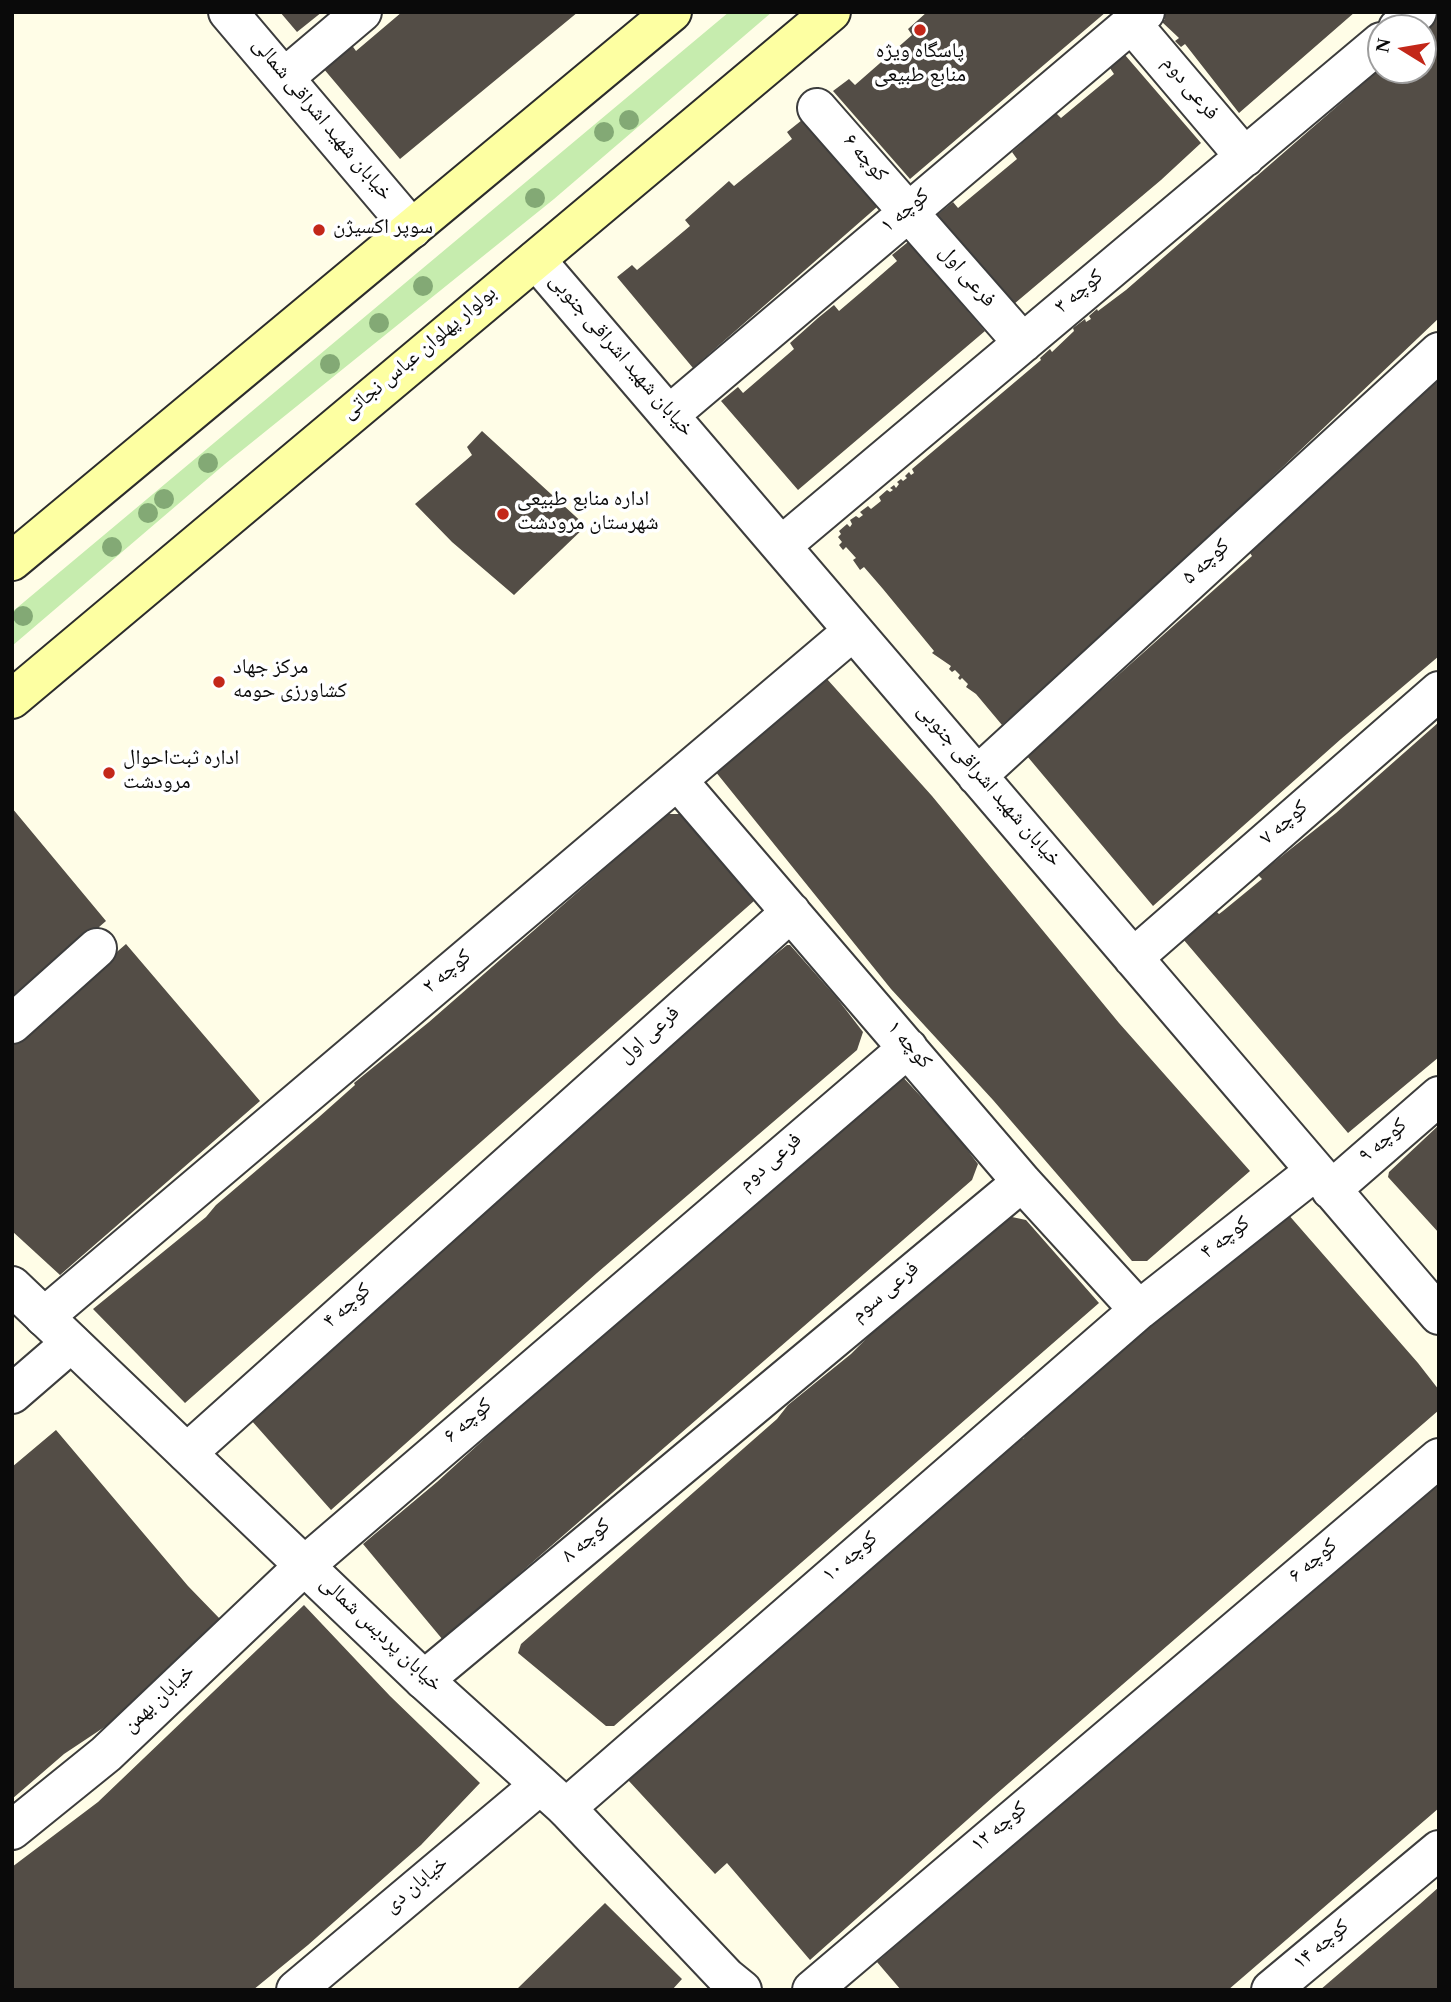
<!DOCTYPE html>
<html>
<head>
<meta charset="utf-8">
<style>
	body { margin:0 }
	#map { position:relative; width:1451px; height:2002px; overflow:hidden; background:#fffde7; font-family:Georgia,serif }
	canvas { display:block }
	.frame { position:absolute; inset:0; border:14px solid #0a0a0a; pointer-events:none }
	.north { position:absolute; left:1367px; top:14px; width:70px; height:70px; box-sizing:border-box; background:#fff; border:2px solid #9d9d9d; border-radius:50%; rotate:281deg; font-size:19px; font-weight:700; line-height:28px; text-align:center; color:#0a0a0a }
	.north::after { content:''; display:block; margin:auto; width:24px; height:32px; background:#c32719; clip-path:polygon(50% 0,100% 100%,50% 72%,0 100%) }
</style>
</head>
<body>
<div id="map">
<canvas width="1451" height="2002"></canvas>
<div class="frame"></div>
<div class="north">N</div>
</div>
<script>
const context = document.querySelector('canvas').getContext('2d');
context.lineJoin = 'round';
function fill(path, color) { context.fillStyle = color; context.fill(path, 'evenodd'); }
const toPath = rows => new Path2D(rows.map(r => 'M' + r).join(''));
function trace(path, color, width, dash) { context.strokeStyle = color; context.lineWidth = width; context.lineCap = dash ? 'butt' : 'round'; context.setLineDash(dash || []); context.stroke(path); }
function drawText(font, color, halo, rows, align = 'center') {
  context.font = font + ' Georgia,"Noto Naskh Arabic",serif'; context.lineWidth = 7; context.setLineDash([]); context.textBaseline = 'middle'; context.strokeStyle = halo; context.fillStyle = color; for (const [text, x, y, turn = 0] of rows) {
    context.save(); context.translate(x, y); context.rotate((+turn || 0) * Math.PI / 180); context.textAlign = isNaN(turn) ? turn : align; if (halo) context.strokeText(text, 0, 0); context.fillText(text, 0, 0); context.restore();
  }
}
const green = toPath([
	[729,12,772,12,554,199,225,464,12,646,12,612]
]);
const building = toPath([
	[280,12,322,12,297,32],
	[402,12,578,12,400,159,323,68,351,44,356,51],
	[927,12,1106,12,910,179,833,91,849,79,855,85,912,35,908,29],
	[1167,12,1355,12,1239,113,1185,44,1181,47,1175,41,1179,38,1162,22,1165,19,1162,16],
	[1439,15,1439,318,1164,580,1002,725,976,694,966,687,968,684,962,678,960,680,958,678,960,675,955,670,952,672,949,669,951,666,932,653,934,651,883,589,864,567,860,570,853,560,856,558,846,547,843,550,839,545,842,542,838,537,841,534,839,531,847,524,850,527,852,524,850,520,856,516,859,518,863,515,860,512,868,506,871,509,881,501,879,497,887,490,890,492,893,490,890,488,894,485,896,488,899,484,897,482,901,479,903,481,907,478,905,476,909,472,911,475,914,473,912,469,1041,360,1040,358,1050,349,1052,352,1074,331,1073,328,1085,319,1086,322,1091,319,1089,316,1097,309,1098,311,1126,290,1381,68,1381,70,1423,70,1423,32],
	[1125,55,1201,143,1161,180,1014,304,937,215,953,202,958,208,1017,159,1012,152,1056,113,1061,118,1114,74,1110,68],
	[802,120,877,207,693,368,617,277,632,265,637,270,665,247,690,226,685,220,729,181,734,186,792,139,787,132],
	[908,242,985,331,798,490,721,401,738,387,743,393,794,349,790,343,818,318,834,305,839,311,866,288,897,261,892,255],
	[1439,369,1439,656,1341,739,1153,906,1027,756,1252,556,1250,553],
	[482,431,586,526,514,595,452,542,415,504,472,455,467,447],
	[827,679,932,796,1119,1023,1250,1171,1147,1261,1132,1261,993,1100,891,989,715,771,823,680],
	[1439,722,1439,1057,1348,1133,1183,939,1216,911,1219,914,1223,911,1262,879,1258,875,1336,813],
	[12,808,106,921,12,1002],
	[667,814,680,814,754,901,185,1403,93,1309,206,1217,216,1205,319,1117,355,1085,354,1083,429,1022],
	[126,944,260,1101,60,1275,12,1231,12,1043],
	[787,945,790,945,836,997,863,1032,857,1050,597,1273,331,1510,251,1420,735,987],
	[900,1074,953,1131,978,1164,972,1180,443,1640,363,1544,437,1482,582,1350],
	[1439,1125,1439,1233,1388,1177,1389,1172],
	[1280,1212,1287,1213,1418,1363,1439,1390,1439,1410,994,1796,810,1960,727,1863,715,1874,628,1780,782,1646,826,1605,873,1567,1010,1446,1011,1448,1015,1445,1014,1442,1020,1436,1023,1439,1025,1436,1023,1434,1033,1424,1036,1427,1041,1418],
	[1012,1217,1026,1220,1099,1303,614,1726,606,1726,518,1653,521,1644,777,1419,788,1405,851,1354,879,1326],
	[56,1430,188,1586,221,1620,106,1726,64,1754,12,1799,12,1467],
	[1439,1477,1439,1808,1228,1990,901,1990,877,1962],
	[304,1605,390,1696,480,1783,421,1845,308,1945,253,1990,12,1990,12,1867,98,1802],
	[1439,1887,1439,1990,1320,1990,1420,1904],
	[605,1903,682,1979,672,1990,516,1990]
]);
const minor = toPath([
	[228,12,412,229],
	[1132,24,1245,157],
	[1398,28,1417,12],
	[284,78,362,12],
	[817,108,1023,343],
	[536,260,1439,1315],
	[669,415,1145,12],
	[781,546,1381,42],
	[977,776,1439,352],
	[678,781,1022,1182,1139,1310],
	[1133,958,1439,691],
	[12,1024,97,948],
	[1331,1190,1439,1096],
	[44,1317,853,631],
	[12,1394,71,1343],
	[187,1453,791,912],
	[424,1680,1022,1182],
	[566,1808,1139,1310,1315,1171],
	[12,1830,106,1754,304,1566,908,1048],
	[296,1990,540,1785],
	[812,1990,1439,1458],
	[1271,1990,1439,1850]
]);
const tertiary = toPath([
	[12,1286,424,1680,566,1808,726,1977,742,1990]
]);
const secondary = toPath([
	[12,561,672,12],
	[12,699,831,12]
]);
const trees = [
	[629,120],
	[604,132],
	[535,198],
	[423,286],
	[379,323],
	[330,364],
	[208,463],
	[164,499],
	[148,513],
	[112,547],
	[23,616]
];
const markers = [
	[920,30,7,"#c32719"],
	[319,230,7,"#c32719"],
	[503,514,7,"#c32719"],
	[219,682,7,"#c32719"],
	[109,773,7,"#c32719"]
];
const poiNames = [
	["پاسگاه ویژه",920,54,"center"],
	["منابع طبیعی",920,78,"center"],
	["سوپر اکسیژن",333,230],
	["اداره منابع طبیعی",517,502],
	["شهرستان مرودشت",517,526],
	["مرکز جهاد",233,670],
	["کشاورزی حومه",233,694],
	["اداره ثبت‌احوال",123,761],
	["مرودشت",123,785]
];
const streetNames = [
	["فرعی دوم",1188,90,50],
	["خیابان شهید اشراقی شمالی",320,121,50],
	["کوچه ۶",863,160,49],
	["کوچه ۱",907,213,-40],
	["فرعی اول",965,278,49],
	["کوچه ۳",1081,294,-40],
	["بولوار پهلوان عباس نجاتی",421,355,-40],
	["خیابان شهید اشراقی جنوبی",619,357,49],
	["کوچه ۵",1208,564,-43],
	["خیابان شهید اشراقی جنوبی",987,787,49],
	["کوچه ۷",1286,825,-41],
	["کوچه ۲",449,974,-40],
	["فرعی اول",651,1037,-42],
	["کوچه ۱",907,1047,49],
	["کوچه ۹",1385,1143,-41],
	["فرعی دوم",772,1164,-41],
	["کوچه ۴",1227,1240,-38],
	["فرعی سوم",887,1294,-40],
	["کوچه ۴",349,1308,-42],
	["کوچه ۶",470,1423,-41],
	["کوچه ۸",588,1543,-40],
	["کوچه ۱۰",852,1559,-41],
	["کوچه ۶",1315,1563,-40],
	["خیابان پردیس شمالی",379,1636,43],
	["خیابان بهمن",161,1701,-43],
	["کوچه ۱۲",1001,1829,-40],
	["خیابان دی",418,1887,-40],
	["کوچه ۱۴",1323,1947,-40]
];
fill(green, '#c6ecae');
fill(building, '#534d46');
trace(minor, '#3d3d3d', 42);
trace(tertiary, '#3d3d3d', 42);
trace(secondary, '#2c2c2c', 42);
trace(minor, '#fff', 38);
trace(tertiary, '#fff', 38);
trace(secondary, '#fdffa2', 38);
context.fillStyle = '#83a975';
for (const [x, y] of trees) { context.beginPath(); context.arc(x, y, 10, 0, 2 * Math.PI); context.fill(); }
for (const [x, y, r, color] of markers) { const dot = new Path2D(); dot.arc(x, y, r, 0, 2 * Math.PI); context.fillStyle = color; context.fill(dot); trace(dot, '#fff', 2.5); }
drawText('21px', '#0a0a0a', '#fff', poiNames, 'left');
drawText('21px', '#0a0a0a', '#fff', streetNames);
</script>
</body>
</html>
